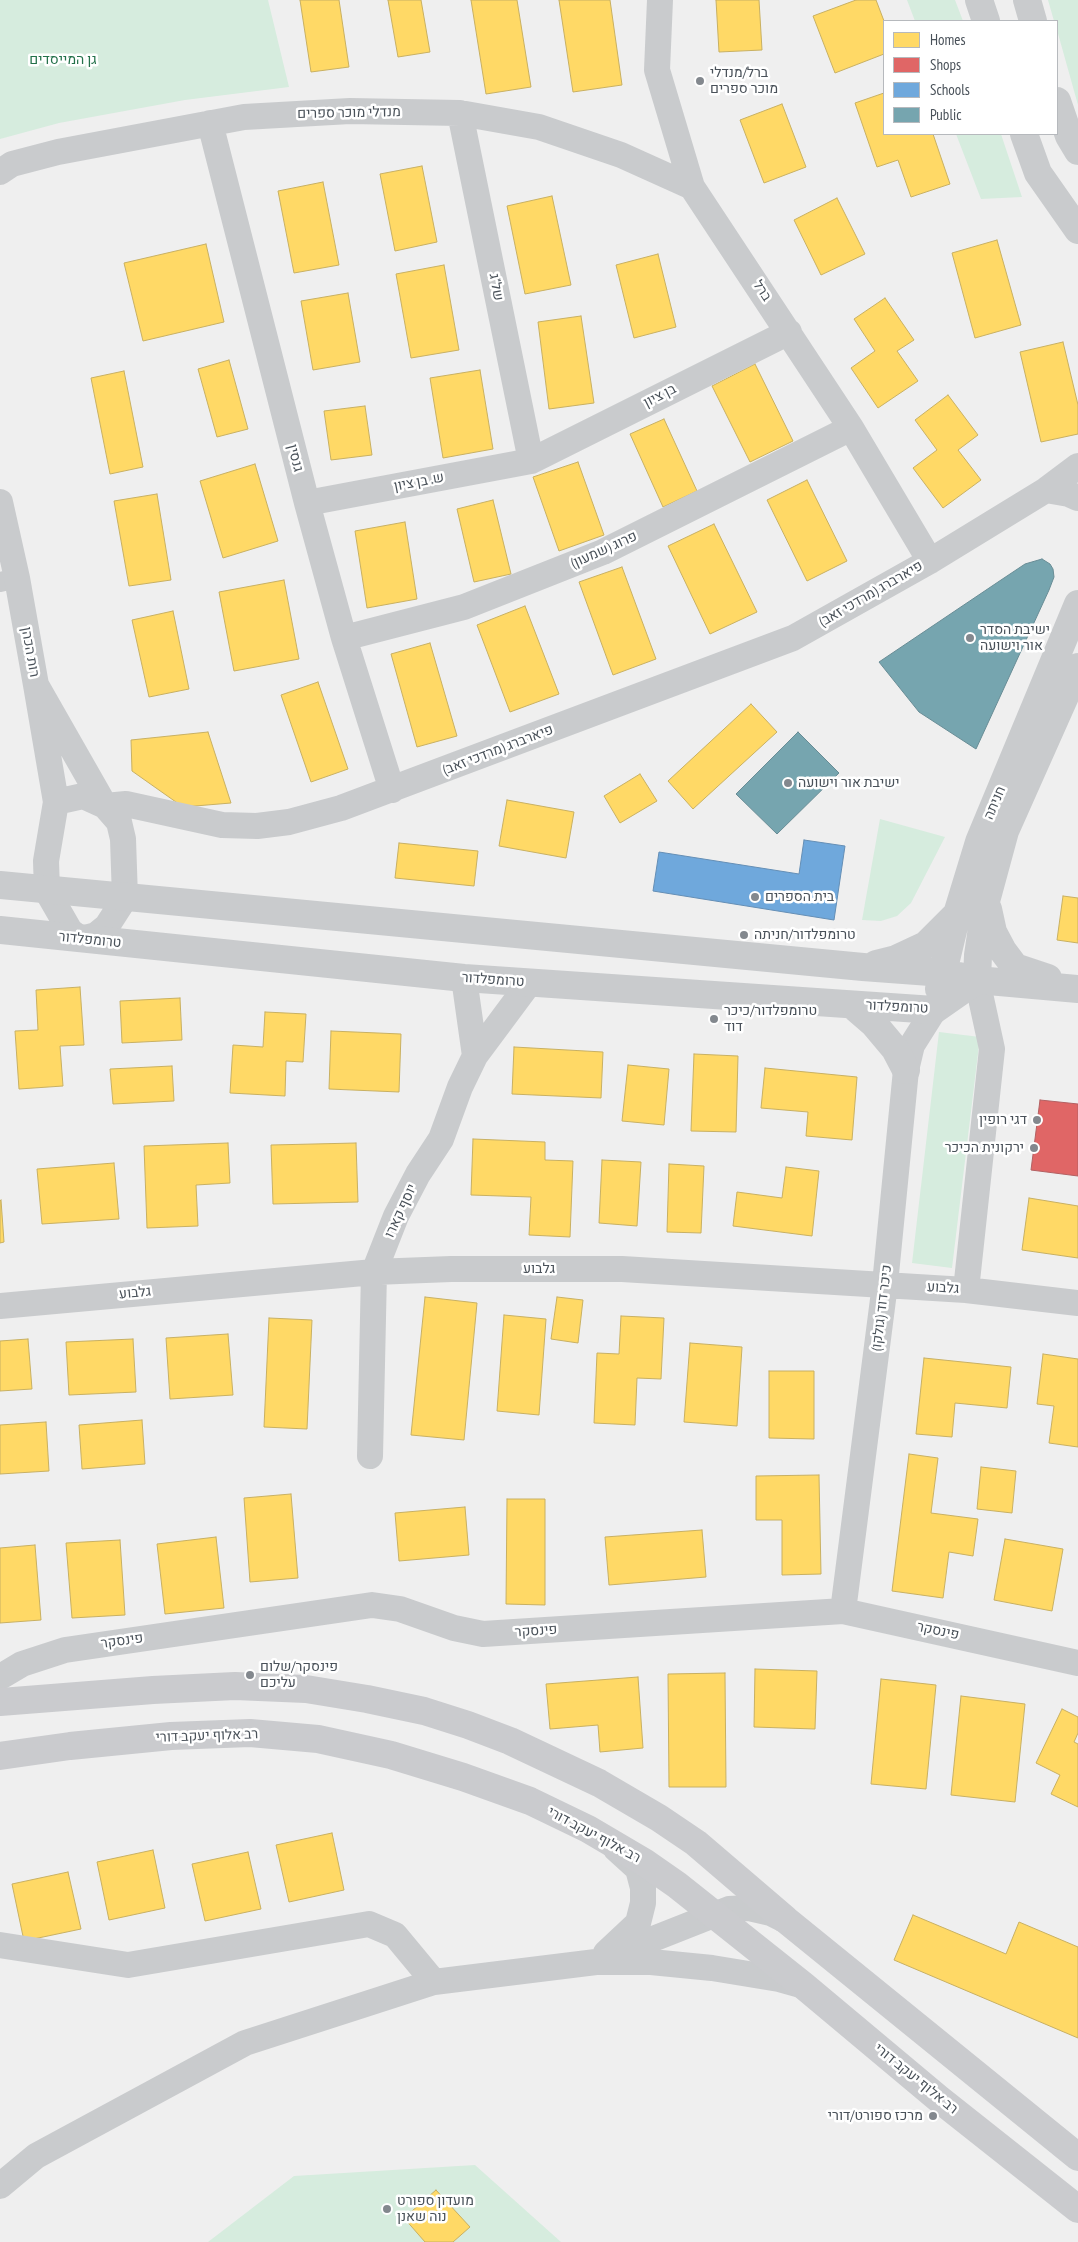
<!DOCTYPE html>
<html>
<head>
<meta charset="utf-8">
<style>
	body { margin:0 }
	#map { position:relative; width:1078px; height:2242px; overflow:hidden; background:#efefef; font-family:"PT Sans Narrow",sans-serif }
	canvas { display:block }
	.legend { position:absolute; left:883px; top:20px; width:175px; height:115px; box-sizing:border-box; background:#fff; border:1px solid #b6b9bd; margin:0; padding:6px 9px; list-style:none; font-size:15px; color:#495159 }
	.legend li { display:flex; align-items:center; gap:10px; height:25px }
	.legend b { width:25px; border:1px solid #b6b9bd }
</style>
</head>
<body>
<div id="map">
<canvas width="1078" height="2242"></canvas>
<ul class="legend">
<li><b style="height:14px;background:#ffd966"></b>Homes</li>
<li><b style="height:14px;background:#e06666"></b>Shops</li>
<li><b style="height:14px;background:#6fa8dc"></b>Schools</li>
<li><b style="height:14px;background:#76a5af"></b>Public</li>
</ul>
</div>
<script>
const context = document.querySelector('canvas').getContext('2d');
context.lineJoin = 'round';
function fill(path, color) { context.fillStyle = color; context.fill(path, 'evenodd'); }
const toPath = rows => new Path2D(rows.map(r => 'M' + r).join(''));
function trace(path, color, width, dash) { context.strokeStyle = color; context.lineWidth = width; context.lineCap = dash ? 'butt' : 'round'; context.setLineDash(dash || []); context.stroke(path); }
function drawText(font, color, halo, rows, align = 'center') {
  context.font = font + ' "PT Sans Narrow",Heebo,sans-serif'; context.lineWidth = 5; context.setLineDash([]); context.textBaseline = 'middle'; context.strokeStyle = halo; context.fillStyle = color; for (const [text, x, y, turn = 0] of rows) {
    context.save(); context.translate(x, y); context.rotate((+turn || 0) * Math.PI / 180); context.textAlign = isNaN(turn) ? turn : align; if (halo) context.strokeText(text, 0, 0); context.fillText(text, 0, 0); context.restore();
  }
}
const green = toPath([
	[0,0,268,0,289,87,185,100,59,123,0,139],
	[907,0,955,0,963,21,915,21],
	[1048,0,1078,0,1078,105,1057,30,1057,21,1054,21],
	[956,134,1001,134,1022,197,981,199],
	[880,819,945,837,911,903,897,916,881,921,862,920],
	[939,1032,980,1037,952,1268,912,1263],
	[475,2165,561,2242,208,2242,294,2176]
]);
const homes = toPath([
	[300,0,339,0,349,67,311,72,300,0],
	[388,0,421,0,430,52,398,57,388,0],
	[471,0,517,0,531,87,486,94,471,0],
	[559,0,610,0,622,85,573,92,559,0],
	[716,0,759,0,762,50,719,52,716,0],
	[856,0,876,0,884,21,884,54,835,73,813,16,856,0],
	[884,93,884,134,933,134,950,184,911,197,898,160,877,167,855,103,884,93],
	[782,104,806,167,764,183,740,120,782,104],
	[422,166,437,242,395,251,380,174,422,166],
	[323,182,339,265,294,273,278,191,323,182],
	[552,196,571,285,525,294,507,206,552,196],
	[837,198,865,254,821,275,794,220,837,198],
	[997,240,1021,325,975,338,952,253,997,240],
	[206,244,224,322,143,341,124,263,206,244],
	[658,254,676,327,634,338,616,265,658,254],
	[444,265,459,350,411,358,396,274,444,265],
	[348,293,360,362,313,370,301,301,348,293],
	[885,298,914,340,897,351,918,381,878,408,851,368,875,351,854,319,885,298],
	[581,316,594,403,549,409,538,322,581,316],
	[1063,342,1078,405,1078,434,1041,442,1020,352,1063,342],
	[229,360,248,429,217,437,198,369,229,360],
	[755,364,793,441,750,462,712,386,755,364],
	[480,370,493,449,443,458,430,378,480,370],
	[124,371,143,467,110,474,91,378,124,371],
	[948,395,978,435,958,450,981,480,943,508,913,468,937,450,915,420,948,395],
	[365,406,372,455,331,460,324,411,365,406],
	[664,419,697,491,663,507,630,434,664,419],
	[578,462,604,535,559,551,533,477,578,462],
	[255,464,278,541,223,558,200,481,255,464],
	[807,480,847,561,807,581,767,500,807,480],
	[157,494,171,580,129,586,114,501,157,494],
	[493,500,511,574,474,582,457,509,493,500],
	[405,522,417,599,367,608,355,531,405,522],
	[714,524,757,612,710,634,668,546,714,524],
	[622,567,656,659,613,675,579,582,622,567],
	[284,580,299,659,234,671,219,592,284,580],
	[525,606,559,694,510,712,477,625,525,606],
	[173,611,189,689,149,697,132,620,173,611],
	[430,643,457,736,417,747,391,654,430,643],
	[318,682,348,769,311,782,281,695,318,682],
	[751,704,777,732,693,809,668,781,751,704],
	[208,732,231,803,183,807,132,771,131,740,208,732],
	[640,774,657,801,620,823,604,796,640,774],
	[507,800,574,812,566,858,499,846,507,800],
	[399,843,478,851,474,886,395,878,399,843],
	[1063,896,1078,898,1078,943,1057,940,1063,896],
	[80,987,84,1045,60,1046,63,1086,19,1089,15,1031,38,1030,36,990,80,987],
	[180,998,182,1040,122,1043,120,1001,180,998],
	[265,1012,306,1014,303,1062,286,1061,285,1096,230,1093,233,1045,263,1047,265,1012],
	[331,1031,401,1034,399,1092,329,1089,331,1031],
	[514,1047,603,1052,601,1098,512,1094,514,1047],
	[694,1054,738,1056,736,1132,691,1131,694,1054],
	[628,1065,669,1069,664,1125,622,1121,628,1065],
	[172,1066,174,1101,113,1104,110,1069,172,1066],
	[765,1068,857,1077,852,1140,806,1136,808,1112,761,1108,765,1068],
	[473,1139,545,1142,545,1160,573,1161,570,1237,529,1235,531,1197,471,1195,473,1139],
	[228,1143,230,1183,196,1185,198,1226,147,1228,144,1146,228,1143],
	[356,1143,358,1202,273,1204,271,1145,356,1143],
	[602,1160,641,1162,637,1226,599,1223,602,1160],
	[114,1163,119,1219,42,1224,37,1169,114,1163],
	[669,1164,704,1166,701,1233,667,1232,669,1164],
	[786,1167,819,1171,812,1236,733,1226,737,1192,782,1198,786,1167],
	[1029,1198,1078,1206,1078,1258,1022,1250,1029,1198],
	[1,1200,4,1242,0,1243,0,1201,1,1200],
	[425,1297,477,1303,464,1440,411,1435,425,1297],
	[557,1297,583,1300,578,1343,551,1339,557,1297],
	[504,1315,546,1319,539,1415,497,1411,504,1315],
	[621,1316,664,1318,661,1379,637,1378,635,1425,594,1423,597,1353,619,1354,621,1316],
	[269,1318,312,1320,307,1429,264,1427,269,1318],
	[228,1334,233,1395,170,1399,166,1338,228,1334],
	[28,1339,32,1389,0,1391,0,1341,28,1339],
	[133,1339,136,1392,69,1395,66,1342,133,1339],
	[690,1343,742,1347,737,1426,684,1422,690,1343],
	[1043,1354,1078,1359,1078,1447,1049,1443,1054,1406,1037,1404,1043,1354],
	[924,1358,1011,1367,1007,1408,955,1403,952,1437,916,1434,924,1358],
	[769,1371,814,1371,814,1439,769,1438,769,1371],
	[142,1420,145,1464,82,1469,79,1425,142,1420],
	[46,1422,49,1471,0,1474,0,1425,46,1422],
	[909,1454,938,1458,931,1513,978,1519,973,1556,949,1552,943,1598,892,1591,909,1454],
	[981,1467,1016,1471,1012,1513,977,1509,981,1467],
	[819,1475,821,1574,782,1575,782,1520,756,1520,756,1476,819,1475],
	[291,1494,298,1578,250,1582,244,1498,291,1494],
	[507,1499,545,1499,545,1605,506,1604,507,1499],
	[465,1507,469,1555,399,1561,395,1513,465,1507],
	[702,1530,706,1577,609,1585,605,1537,702,1530],
	[216,1537,224,1608,165,1614,157,1544,216,1537],
	[1005,1539,1063,1549,1052,1611,994,1600,1005,1539],
	[120,1540,125,1615,72,1618,66,1543,120,1540],
	[35,1545,41,1620,0,1623,0,1548,35,1545],
	[755,1669,817,1671,815,1729,754,1727,755,1669],
	[725,1673,726,1787,669,1787,668,1674,725,1673],
	[638,1677,643,1748,600,1752,598,1725,550,1729,546,1684,638,1677],
	[881,1679,936,1685,926,1789,871,1784,881,1679],
	[961,1696,1025,1704,1015,1802,951,1795,961,1696],
	[1062,1709,1078,1717,1078,1733,1074,1742,1078,1744,1078,1807,1051,1794,1060,1775,1036,1763,1062,1709],
	[332,1833,344,1890,289,1902,276,1845,332,1833],
	[153,1850,165,1908,109,1920,97,1862,153,1850],
	[248,1852,261,1909,205,1921,192,1864,248,1852],
	[68,1872,81,1929,24,1941,12,1884,68,1872],
	[913,1915,1006,1954,1019,1922,1078,1947,1078,2038,894,1960,913,1915],
	[436,2190,470,2227,453,2242,425,2242,404,2218,436,2190]
]);
const shops = toPath([
	[1040,1100,1078,1104,1078,1176,1031,1170,1040,1100]
]);
const schools = toPath([
	[804,840,845,846,834,920,653,891,659,852,799,874,804,840]
]);
const public = toPath([
	[1042,559,1050,564,1053,569,1054,577,1049,590,976,749,919,712,879,662,1001,580,1025,564,1042,559],
	[798,732,839,773,777,834,736,794,798,732]
]);
const pedestrian = toPath([
	[0,582,17,578]
]);
const minor = toPath([
	[660,0,657,70,692,187,851,428,930,561],
	[460,113,531,461],
	[210,123,307,503,344,638,392,790],
	[0,172,12,164,58,152,244,117,350,111,460,113,539,127,621,155,692,187],
	[1046,490,1069,494,1078,498],
	[0,502,17,578,36,685,56,802,46,861,47,891,70,931,81,939,96,935,107,926,125,898,123,839,119,822,105,806,36,685],
	[307,503,531,461,789,332],
	[344,638,464,607,603,552,851,428],
	[56,802,83,796,105,806,126,804,222,825,257,826,289,822,341,808,793,638,930,561,1046,490,1078,466],
	[464,978,475,1056],
	[966,1290,992,1049,977,980],
	[0,1306,374,1272,451,1269,622,1269,966,1290,1078,1303],
	[370,1456,374,1272,396,1216,418,1174,441,1139,460,1087,475,1056,530,982],
	[843,1611,885,1284,906,1070,912,1045,934,1010],
	[0,1677,22,1664,65,1650,372,1605,400,1609,454,1628,483,1634,843,1611,1078,1663],
	[0,1945,128,1965,369,1924,395,1935,434,1982],
	[606,1953,638,1923,643,1903,643,1888,638,1869,616,1849],
	[610,1956,729,1909,749,1908,771,1913,785,1920],
	[0,2186,36,2156,245,2043,434,1982,596,1962,651,1962,712,1968,779,1979,804,1986]
]);
const tertiary = toPath([
	[979,0,986,21],
	[1027,0,1033,21],
	[1057,101,1069,136,1078,151],
	[1024,134,1038,173,1078,230],
	[0,885,863,967,944,973,977,980,1078,989],
	[988,909,993,932,1003,951,1015,967,1048,978],
	[0,930,464,978,934,1010,977,980],
	[876,964,896,959,926,945,957,914],
	[977,980,978,955,986,901,1005,831,1078,667],
	[939,989,957,914,979,842,1078,604],
	[852,1005,874,1024,895,1049,906,1070]
]);
const secondary = toPath([
	[0,1702,153,1690,235,1686,306,1689,367,1699,424,1711,468,1725,510,1741,599,1783,659,1818,696,1843,786,1920,1078,2157],
	[0,1756,70,1746,171,1736,250,1733,318,1739,391,1755,463,1777,530,1801,588,1829,644,1862,677,1885,804,1986,939,2099,1078,2209]
]);
const markers = [
	[700,81,5,"#83888e"],
	[970,638,5,"#83888e"],
	[788,783,5,"#83888e"],
	[755,897,5,"#83888e"],
	[744,935,5,"#83888e"],
	[714,1019,5,"#83888e"],
	[1037,1120,5,"#83888e"],
	[1034,1148,5,"#83888e"],
	[250,1675,5,"#83888e"],
	[933,2116,5,"#83888e"],
	[387,2209,5,"#83888e"]
];
const parkNames = [
	["גן המייסדים",63,60]
];
const poiNames = [
	["ברל/מנדלי",710,73],
	["מוכר ספרים",710,89],
	["ישיבת הסדר",980,630],
	["אור וישועה",980,646],
	["ישיבת אור וישועה",798,783],
	["בית הספרים",765,897],
	["טרומפלדור/חניתה",754,935],
	["טרומפלדור/כיכר",724,1011],
	["דוד",724,1027],
	["דגי רופין",1027,1120,"right"],
	["ירקונית הכיכר",1024,1148,"right"],
	["פינסקר/שלום",260,1667],
	["עליכם",260,1683],
	["מרכז ספורט/דורי",923,2116,"right"],
	["מועדון ספורט",397,2201],
	["נוה שאנן",397,2217]
];
const streetNames = [
	["מנדלי מוכר ספרים",349,113,-1],
	["של\"ג",496,287,79],
	["ברל",762,291,56],
	["בן ציון",660,396,-27],
	["גנסין",295,458,76],
	["ש. בן ציון",419,482,-11],
	["פרוג (שמעון)",604,550,-24],
	["פיארברג (מרדכי זאב)",871,594,-30],
	["רות הכהן",30,652,80],
	["פיארברג (מרדכי זאב)",498,750,-21],
	["חניתה",995,803,-67],
	["טרומפלדור",90,940,6],
	["טרומפלדור",493,980,4],
	["טרומפלדור",897,1007,3],
	["יוסף קארו",401,1211,-65],
	["גלבוע",539,1269],
	["גלבוע",943,1288,4],
	["גלבוע",135,1293,-5],
	["כיכר דוד (גולקו)",882,1308,-83],
	["פינסקר",536,1631,-4],
	["פינסקר",938,1631,12],
	["פינסקר",122,1641,-8],
	["רב אלוף יעקב דורי",207,1736,-2],
	["רב אלוף יעקב דורי",594,1835,28],
	["רב אלוף יעקב דורי",916,2079,39]
];
fill(green, '#d6ecde');
fill(homes, '#ffd966');
trace(homes, '#c8b062', 1);
fill(shops, '#e06666');
trace(shops, '#b36062', 1);
fill(schools, '#6fa8dc');
trace(schools, '#648eb5', 1);
fill(public, '#76a5af');
trace(public, '#688c95', 1);
trace(pedestrian, '#c9cbcd', 20);
trace(minor, '#c9cbcd', 26);
trace(tertiary, '#c9cbcd', 28);
trace(secondary, '#cacbce', 28);
for (const [x, y, r, color] of markers) { const dot = new Path2D(); dot.arc(x, y, r, 0, 2 * Math.PI); context.fillStyle = color; context.fill(dot); trace(dot, '#fff', 2); }
drawText('14px', '#23714a', '#fff', parkNames);
drawText('14px', '#495159', '#fff', poiNames, 'left');
drawText('14px', '#495159', '#fff', streetNames);
</script>
</body>
</html>
